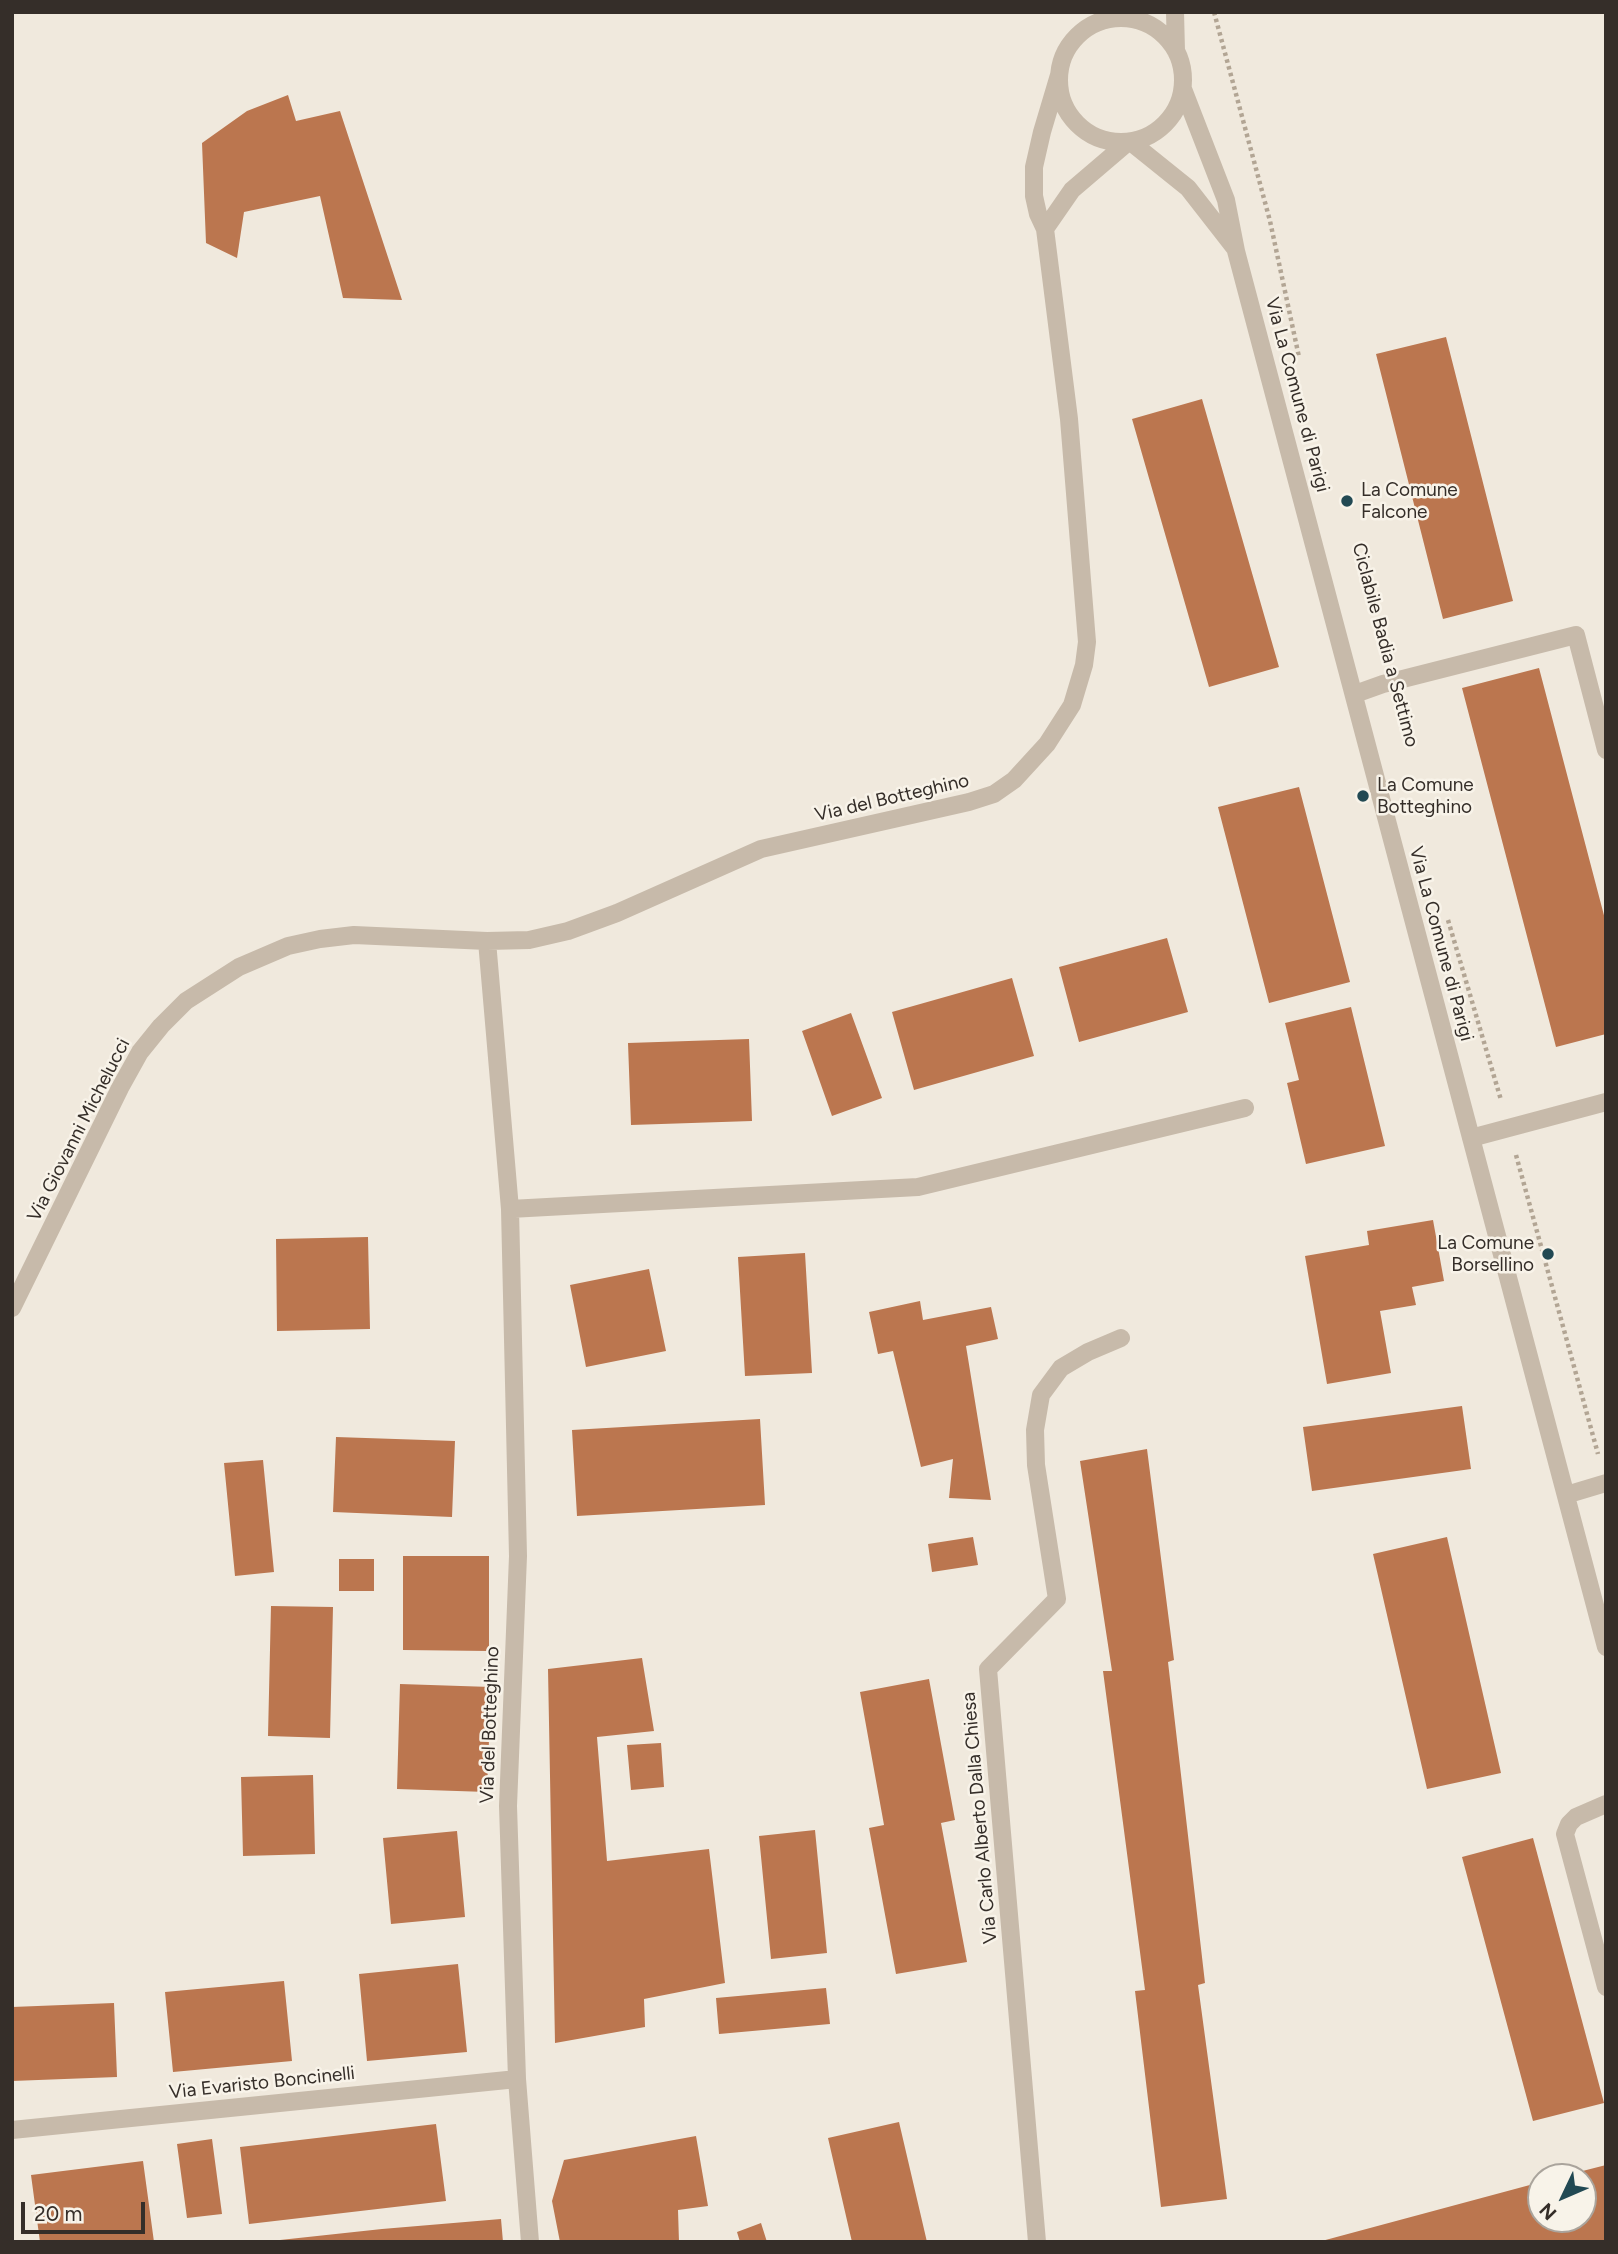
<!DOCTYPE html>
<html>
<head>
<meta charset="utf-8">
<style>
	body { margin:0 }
	#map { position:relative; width:1618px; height:2254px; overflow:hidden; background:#f0e9dd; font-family:Figtree,sans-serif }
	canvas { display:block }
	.frame { position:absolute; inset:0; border:14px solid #352e29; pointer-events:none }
	.north { position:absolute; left:1527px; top:2163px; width:70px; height:70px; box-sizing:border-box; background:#f8f3e9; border:2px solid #aaa49c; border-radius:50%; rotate:226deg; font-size:19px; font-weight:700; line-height:28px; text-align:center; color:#352e29 }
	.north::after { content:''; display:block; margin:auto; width:24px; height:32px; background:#224953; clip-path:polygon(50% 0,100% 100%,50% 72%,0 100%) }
	.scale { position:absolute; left:21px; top:2202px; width:124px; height:32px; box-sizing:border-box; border:4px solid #352e29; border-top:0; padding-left:9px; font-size:21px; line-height:24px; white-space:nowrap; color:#352e29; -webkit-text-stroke:5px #f8f3e9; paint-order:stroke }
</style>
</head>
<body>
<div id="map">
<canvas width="1618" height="2254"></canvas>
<div class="frame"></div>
<div class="north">N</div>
<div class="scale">20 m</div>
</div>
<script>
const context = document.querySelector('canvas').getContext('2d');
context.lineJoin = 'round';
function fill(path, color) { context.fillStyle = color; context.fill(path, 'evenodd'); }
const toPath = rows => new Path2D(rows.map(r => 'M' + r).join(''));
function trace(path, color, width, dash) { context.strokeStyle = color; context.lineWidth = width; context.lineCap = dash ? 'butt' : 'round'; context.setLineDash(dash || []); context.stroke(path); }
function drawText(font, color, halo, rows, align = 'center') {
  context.font = font + ' Figtree,sans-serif'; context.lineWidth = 5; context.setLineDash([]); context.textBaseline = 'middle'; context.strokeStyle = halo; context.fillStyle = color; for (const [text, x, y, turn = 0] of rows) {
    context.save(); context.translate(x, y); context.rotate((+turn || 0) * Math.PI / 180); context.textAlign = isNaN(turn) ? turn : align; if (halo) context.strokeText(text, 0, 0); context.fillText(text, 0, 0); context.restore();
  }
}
const building = toPath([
	[288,95,296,121,340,111,402,300,343,298,320,196,244,212,237,258,206,243,202,143,247,111],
	[1446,337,1513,601,1443,619,1376,354],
	[1202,399,1279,667,1209,687,1132,419],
	[1539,668,1606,923,1606,1034,1556,1047,1462,688],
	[1299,787,1350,982,1269,1003,1218,807],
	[1167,938,1188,1012,1079,1042,1059,967],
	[1012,978,1034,1056,914,1090,892,1012],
	[1351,1007,1385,1146,1306,1164,1287,1083,1299,1080,1285,1023],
	[851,1013,882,1098,832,1116,802,1031],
	[749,1039,752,1121,631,1125,628,1043],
	[1433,1220,1444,1281,1412,1287,1416,1305,1380,1311,1391,1373,1327,1384,1305,1256,1369,1245,1367,1231],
	[368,1237,370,1329,277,1331,276,1239],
	[805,1253,812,1373,745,1376,738,1257],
	[649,1269,666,1351,586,1367,570,1285],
	[920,1301,923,1320,991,1307,998,1339,966,1346,991,1500,949,1498,953,1459,921,1467,893,1351,878,1354,869,1312],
	[1462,1406,1471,1469,1312,1491,1303,1427],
	[760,1419,765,1505,577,1516,572,1430],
	[336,1437,455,1441,452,1517,333,1512],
	[1147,1449,1174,1660,1168,1662,1205,1983,1198,1985,1227,2199,1161,2207,1135,1991,1145,1990,1103,1671,1112,1671,1080,1461],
	[263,1460,274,1572,235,1576,224,1463],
	[973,1537,978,1565,932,1572,928,1544],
	[1447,1537,1501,1773,1427,1789,1373,1554],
	[403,1556,489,1556,489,1651,403,1650],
	[339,1559,374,1559,374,1591,339,1591],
	[271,1606,333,1607,330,1738,268,1736],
	[642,1658,654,1731,597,1737,607,1861,709,1849,725,1983,644,1999,645,2027,555,2043,548,1669],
	[929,1679,955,1820,941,1823,967,1962,896,1974,869,1828,884,1825,860,1692],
	[400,1684,491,1687,487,1792,397,1789],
	[661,1743,664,1787,631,1790,627,1745],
	[313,1775,315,1854,243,1856,241,1777],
	[815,1830,827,1953,771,1959,759,1836],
	[457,1831,465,1917,391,1924,383,1838],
	[1533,1838,1604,2103,1533,2121,1462,1857],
	[458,1964,467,2052,367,2061,359,1974],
	[284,1981,292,2061,173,2072,165,1992],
	[826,1988,830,2024,719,2034,716,1998],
	[114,2003,117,2077,12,2081,12,2007],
	[899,2122,927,2242,852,2242,828,2138],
	[436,2124,446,2201,249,2224,240,2147],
	[696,2136,708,2206,678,2210,679,2242,560,2242,552,2201,564,2160],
	[212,2139,222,2214,187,2218,177,2144],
	[143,2161,154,2242,40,2242,31,2175],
	[1606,2165,1606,2242,1318,2242,1541,2182,1541,2219,1583,2219,1583,2177,1563,2176],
	[501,2219,503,2242,280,2242,280,2240,382,2229],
	[761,2223,767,2242,740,2242,737,2232]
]);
const path = toPath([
	[1214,12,1270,221,1299,357],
	[1448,920,1501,1100],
	[1516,1155,1598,1454]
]);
const minor = toPath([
	[1175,12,1176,51],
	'1059 80a62 62 0 1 1 124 0a62 62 0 1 1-124 0Z',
	[1183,89,1226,200,1236,251,1606,1647],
	[1132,143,1188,188,1234,247],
	[1045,229,1072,190,1127,143],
	[1355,694,1383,684,1576,635,1606,750],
	[487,941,510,1209,518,1556,508,1806,517,2079,530,2242],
	[1471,1138,1606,1102],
	[510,1209,918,1187,1245,1108],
	[12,1308,120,1088,140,1052,161,1026,186,1001,239,967,288,946,320,939,354,935,487,941,529,940,568,931,617,913,761,849,969,802,994,794,1014,780,1047,744,1072,705,1084,665,1087,642,1069,419,1045,229,1038,214,1034,196,1034,167,1042,132,1059,75],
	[1566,1495,1606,1483],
	[1606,1804,1576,1817,1569,1824,1565,1834,1606,1987],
	[12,2130,517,2079],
	[1037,2242,988,1669,1057,1599,1036,1465,1035,1430,1041,1395,1061,1368,1088,1352,1121,1338]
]);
const markers = [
	[1347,501,7,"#224953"],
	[1363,796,7,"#224953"],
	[1548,1254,7,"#224953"]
];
const streetNames = [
	["Via La Comune di Parigi",1297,395,75],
	["Ciclabile Badia a Settimo",1385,645,75],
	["Via del Botteghino",892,798,-13],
	["Via La Comune di Parigi",1441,944,75],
	["Via Giovanni Michelucci",79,1130,-63],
	["Via del Botteghino",490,1725,-88],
	["Via Carlo Alberto Dalla Chiesa",980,1818,-95],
	["Via Evaristo Boncinelli",262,2083,-6]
];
const poiNames = [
	["La Comune",1361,490],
	["Falcone",1361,512],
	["La Comune",1377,785],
	["Botteghino",1377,807],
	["La Comune",1534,1243,"right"],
	["Borsellino",1534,1265,"right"]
];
fill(building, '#bb764f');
trace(path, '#b2a594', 4.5, [3.5, 3.5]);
trace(minor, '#c7baaa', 18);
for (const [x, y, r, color] of markers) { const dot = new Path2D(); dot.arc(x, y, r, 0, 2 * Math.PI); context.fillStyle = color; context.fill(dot); trace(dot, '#f8f3e9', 2.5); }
drawText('19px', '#352e29', '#f8f3e9', streetNames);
drawText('19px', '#352e29', '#f8f3e9', poiNames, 'left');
</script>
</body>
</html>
